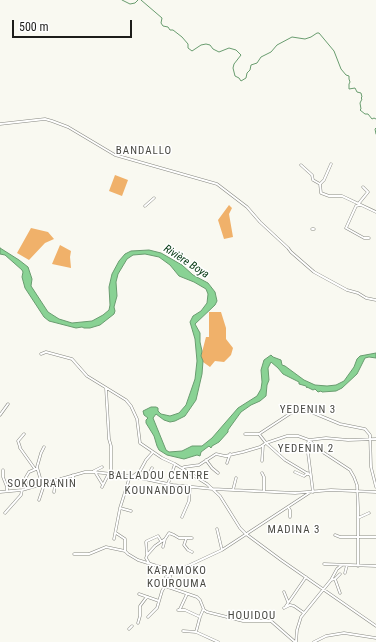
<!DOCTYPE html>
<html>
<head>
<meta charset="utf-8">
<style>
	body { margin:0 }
	#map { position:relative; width:376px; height:642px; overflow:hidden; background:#f9f9f1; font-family:"Roboto Condensed",sans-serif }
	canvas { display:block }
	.scale { position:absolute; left:12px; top:20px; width:120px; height:18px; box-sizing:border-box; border:2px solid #1d1d1a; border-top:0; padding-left:5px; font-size:12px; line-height:14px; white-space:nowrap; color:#1d1d1a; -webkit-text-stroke:3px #fff; paint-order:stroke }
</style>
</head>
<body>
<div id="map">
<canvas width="376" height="642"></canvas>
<div class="scale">500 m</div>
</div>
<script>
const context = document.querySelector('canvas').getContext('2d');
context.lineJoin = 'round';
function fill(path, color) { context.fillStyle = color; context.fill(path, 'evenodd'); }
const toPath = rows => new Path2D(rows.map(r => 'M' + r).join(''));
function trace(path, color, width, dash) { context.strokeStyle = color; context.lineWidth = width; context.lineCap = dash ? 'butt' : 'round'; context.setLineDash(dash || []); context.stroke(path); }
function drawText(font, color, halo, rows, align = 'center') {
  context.font = font + ' "Roboto Condensed",sans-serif'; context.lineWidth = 3; context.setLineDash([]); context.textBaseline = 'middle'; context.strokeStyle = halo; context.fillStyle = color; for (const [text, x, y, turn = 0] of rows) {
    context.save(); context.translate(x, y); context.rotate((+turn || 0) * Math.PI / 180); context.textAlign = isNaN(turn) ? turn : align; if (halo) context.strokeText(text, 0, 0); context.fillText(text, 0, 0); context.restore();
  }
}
const forest = toPath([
	[115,175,128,180,122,196,109,191],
	[229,205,232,208,229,214,233,237,224,239,218,220],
	[31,228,48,232,54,239,45,243,29,260,17,253],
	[60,245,71,251,70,257,71,268,52,264],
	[209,312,221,312,226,328,226,339,233,348,231,355,224,362,215,361,210,367,203,362,201,356,206,337,209,337]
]);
const water = toPath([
	[0,248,19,260,28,267,32,279,31,286,48,312,59,319,72,323,92,321,103,315,109,310,110,305,109,287,112,274,119,261,125,254,131,251,149,250,161,253,182,265,193,275,208,283,215,292,217,301,215,305,195,324,200,333,200,342,202,351,201,356,203,361,202,374,196,400,185,416,175,421,170,422,164,420,156,414,153,418,166,450,169,452,182,451,192,446,202,446,212,438,238,408,257,396,261,389,262,382,261,370,264,360,271,355,273,357,281,360,282,365,285,366,304,380,315,385,327,386,336,385,344,381,354,367,357,359,360,356,376,353,376,358,369,357,365,358,357,374,342,388,336,391,322,392,321,391,318,392,315,389,313,390,307,387,307,388,306,386,299,384,299,382,283,374,278,368,271,362,268,368,269,380,267,385,266,396,260,401,251,405,241,412,228,430,228,432,219,442,212,446,211,448,209,446,201,452,200,456,197,455,184,459,167,455,159,450,157,446,154,436,146,423,146,420,148,418,144,415,143,411,151,407,156,407,158,408,158,411,161,414,170,416,179,413,186,405,195,379,197,361,195,339,190,322,193,316,201,311,207,303,208,294,206,289,194,282,179,276,170,265,159,257,145,254,133,255,127,259,118,274,116,282,117,296,114,307,115,311,114,314,100,325,90,328,84,328,82,327,76,328,49,321,44,317,25,288,22,277,23,272,22,270,5,255,0,254,0,248]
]);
const stream = toPath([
	[122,0,130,4,135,3,138,0],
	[141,0,162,18,161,23,163,26,168,27,170,30,173,30,182,37,188,44,188,48,192,51,201,45,206,44,210,45,213,49,219,52,229,48,236,50,241,55,234,64,233,68,235,76,239,78,241,81,246,78,247,73,250,70,251,65,257,63,261,57,271,52,277,45,292,37,305,39,311,37,317,33,319,33,334,51,341,69,346,75,349,76,349,79,350,82,349,84,349,89,355,88,357,92,361,93,362,97,361,98,362,99,360,103,361,109,360,110,365,114,368,114,372,119,374,118,376,119],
	[376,128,375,129,376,134]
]);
const street = toPath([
	[0,124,45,119,52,121,68,127,115,155,217,184,247,207,260,222,288,248,291,252,314,272,347,290,358,293,366,298,376,300],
	[331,164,324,180,320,184,321,193,329,196,342,196,376,212],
	[301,165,312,175,313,180,320,184],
	[363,187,368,192,359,203,360,205,356,206,346,228,364,238,369,238],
	[145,206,154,198],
	[312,229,314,229],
	[41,354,46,352,72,359,87,376,126,400,131,406,137,419,140,443,162,458,175,464,207,484,220,496,240,528,246,534,281,560,376,626],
	[106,388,109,439,111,446,111,473],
	[0,415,8,404],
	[245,434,259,434],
	[20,447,18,441,24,434],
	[20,448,35,469,36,469],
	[206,460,212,468,218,473],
	[262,461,263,445],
	[227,463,230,454],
	[183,468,184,467,199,465,216,454,225,456,243,452,260,447,266,443,287,436,298,436,309,440,318,449,350,470,354,477,357,485,358,507,358,566],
	[3,470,3,477,7,487,7,491],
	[94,471,102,467],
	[95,472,103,485],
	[295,472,304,476,308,473],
	[262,473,264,477,264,491],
	[73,475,73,486],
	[310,475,285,460,266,443,259,434,291,413,299,411,311,412,340,424,365,429,370,435,371,467,376,487],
	[133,476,140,471,146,460,153,452],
	[149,480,150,472,152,468],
	[168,484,175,464],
	[102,487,109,473],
	[26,489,26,477,29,472,36,469],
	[233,490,236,478],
	[0,492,22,490,85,472,94,472,130,476,173,485,213,489,295,493,331,490,376,492],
	[54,492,55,485,55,480],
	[313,492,307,445,309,440,326,438,348,440,376,439],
	[39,500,43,488,37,467,41,453,44,447],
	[288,507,290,510,290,517],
	[120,508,131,511],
	[5,513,21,495,22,490],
	[182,517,189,501,190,487],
	[358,518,369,513],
	[217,529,222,550],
	[116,533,125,539,125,551,128,554,138,560,170,570,177,571,222,550,309,493],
	[335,535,340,537,376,537],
	[114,539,120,508,130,476],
	[186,539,184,545,188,550,192,552],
	[163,547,165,539],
	[74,554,89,554,106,547,125,551],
	[147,554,146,542,147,541,158,536,161,541],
	[149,563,146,558,147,555,155,546,165,539,169,533,174,535,179,538,192,538],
	[324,564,376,566],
	[345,573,347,565],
	[166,577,177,571],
	[335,579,340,574],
	[331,580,335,579,340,593],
	[165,586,197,597,200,600,204,610,207,612,243,621,271,621,295,642],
	[284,592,288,602],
	[139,594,159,601],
	[286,606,306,577],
	[284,608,290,605,294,606,304,613],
	[180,609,187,594],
	[178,610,185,610,200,617],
	[148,617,157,608,162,591,170,577,170,571],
	[138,623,140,616,140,606,146,598,148,597],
	[129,629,132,626],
	[183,631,196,632,218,642],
	[196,632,200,617,203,610],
	[296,642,297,630,301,617,331,580,337,569,342,565],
	[314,642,326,636,344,633,376,638]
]);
const neighbourhoodNames = [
	["BANDALLO",144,151],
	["YEDENIN 3",308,410],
	["YEDENIN 2",306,449],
	["BALLADOU CENTRE",159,476],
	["SOKOURANIN",42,484],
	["KOUNANDOU",158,491],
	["MADINA 3",294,530],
	["KARAMOKO",177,571],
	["KOUROUMA",177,584],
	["HOUIDOU",252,616]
];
const waterNames = [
	["Rivière Boya",186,262,33]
];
fill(forest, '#f0b16a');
fill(water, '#89d294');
trace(water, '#699c6f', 1);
trace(stream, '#699c6f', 1);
trace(street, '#868780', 3);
trace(street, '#fff', 2);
context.letterSpacing = '1px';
drawText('11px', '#494943', '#fff', neighbourhoodNames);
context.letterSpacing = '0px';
drawText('italic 11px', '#00360f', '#fff', waterNames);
</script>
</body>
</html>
